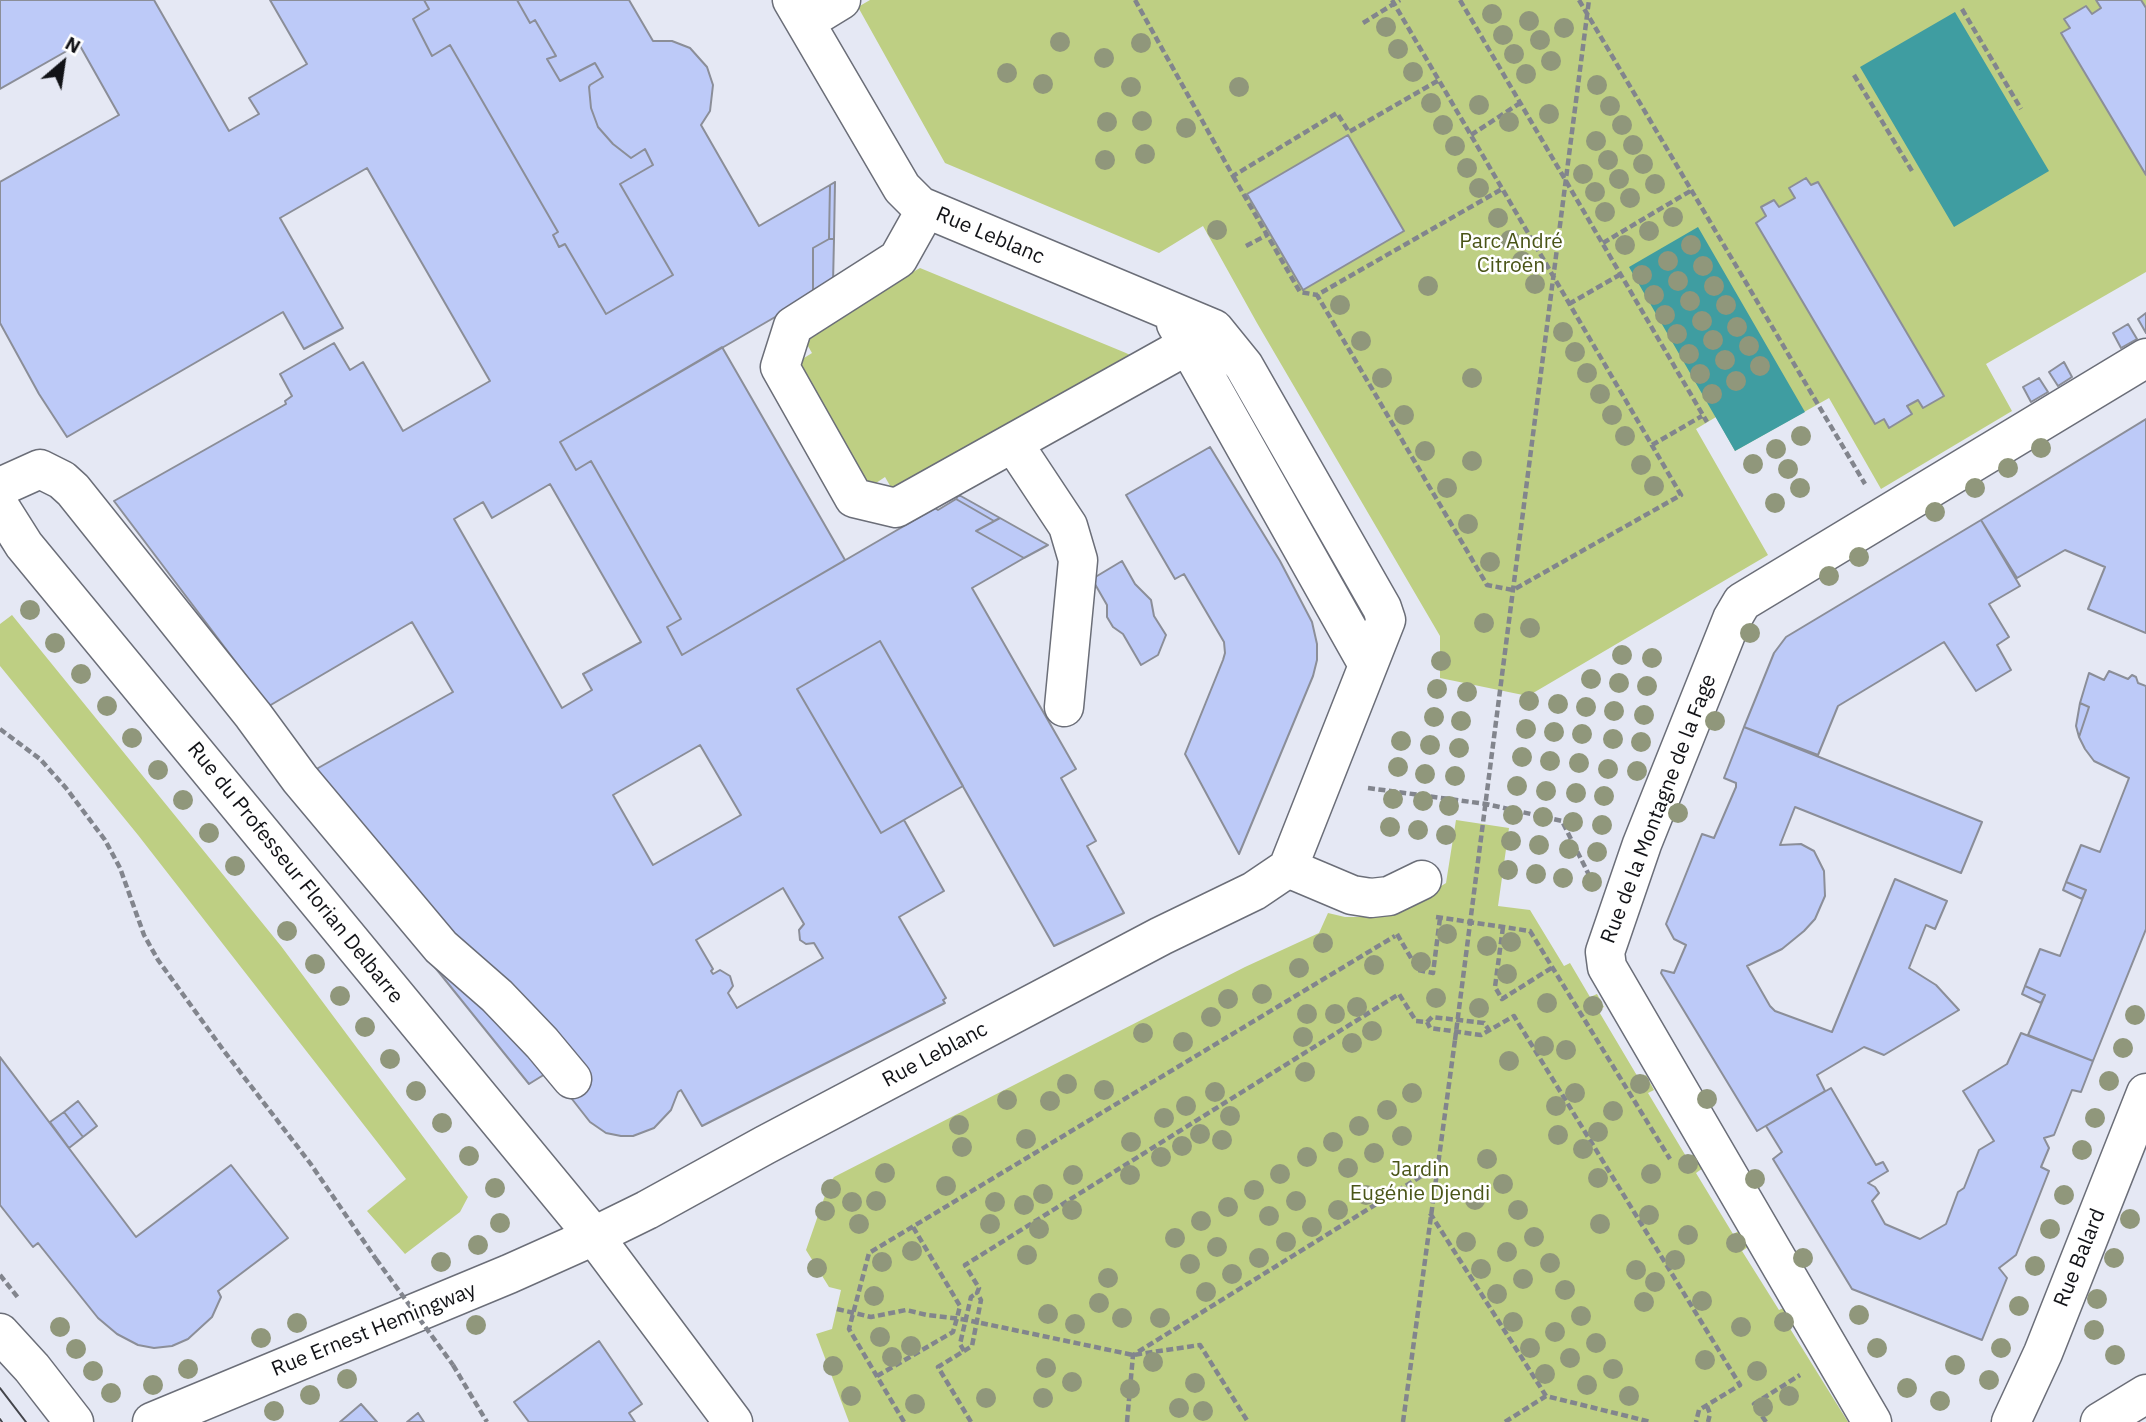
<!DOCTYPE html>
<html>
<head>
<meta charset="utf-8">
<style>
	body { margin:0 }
	#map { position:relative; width:2146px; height:1422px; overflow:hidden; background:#e5e8f4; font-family:"IBM Plex Sans",sans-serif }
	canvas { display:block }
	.north { position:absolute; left:28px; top:28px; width:70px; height:70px; -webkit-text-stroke:5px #fff; paint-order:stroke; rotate:29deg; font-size:19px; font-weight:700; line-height:28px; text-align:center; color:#121317 }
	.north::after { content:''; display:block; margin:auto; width:24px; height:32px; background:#121317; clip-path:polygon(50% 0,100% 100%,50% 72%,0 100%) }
</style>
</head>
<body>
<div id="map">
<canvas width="2146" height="1422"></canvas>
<div class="north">N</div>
</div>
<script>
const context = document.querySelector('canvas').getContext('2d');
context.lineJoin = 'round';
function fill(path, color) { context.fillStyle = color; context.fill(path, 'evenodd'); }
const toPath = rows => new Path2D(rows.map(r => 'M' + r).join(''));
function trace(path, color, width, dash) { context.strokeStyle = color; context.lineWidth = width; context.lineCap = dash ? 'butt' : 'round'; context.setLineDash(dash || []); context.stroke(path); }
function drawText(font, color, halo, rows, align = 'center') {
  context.font = font + ' "IBM Plex Sans",sans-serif'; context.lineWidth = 5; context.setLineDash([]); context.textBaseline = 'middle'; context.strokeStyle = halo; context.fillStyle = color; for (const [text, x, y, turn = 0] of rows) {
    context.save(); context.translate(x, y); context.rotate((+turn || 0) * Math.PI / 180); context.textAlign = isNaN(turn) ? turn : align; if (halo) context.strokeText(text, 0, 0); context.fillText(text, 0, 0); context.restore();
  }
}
const green = toPath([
	[870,0,2146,0,2146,272,1986,364,2012,411,1881,489,1829,398,1735,451,1716,417,1696,429,1768,555,1528,696,1440,678,1440,636,1257,323,1203,226,1159,253,945,163,858,7],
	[920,268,1126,353,1134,357,896,496,885,477,867,489,793,365,812,353,801,334],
	[12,615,281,946,468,1197,460,1212,405,1254,367,1211,406,1179,138,835,0,666,0,624],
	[1456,820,1509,828,1498,906,1530,910,1564,966,1570,963,1590,997,1597,994,1604,1007,1598,1010,1639,1079,1646,1075,1654,1090,1648,1093,1687,1158,1694,1154,1703,1168,1696,1173,1733,1234,1739,1231,1748,1247,1742,1251,1779,1310,1786,1307,1796,1322,1789,1327,1848,1422,849,1422,816,1334,832,1329,841,1290,829,1287,806,1250,829,1184,834,1177,1245,967,1319,933,1328,913,1345,917,1363,917,1390,914,1414,903,1446,883]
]);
const water = toPath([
	[1955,12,2049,171,1954,227,1860,67],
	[1698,227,1805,412,1735,451,1629,267]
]);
const building = toPath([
	[0,0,154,0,229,131,259,114,249,98,307,64,270,0,424,0,429,9,413,19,432,56,450,45,558,232,553,235,559,247,565,244,606,314,673,275,620,184,653,165,645,149,631,158,613,144,598,127,591,108,589,87,590,85,603,77,595,63,560,81,547,59,556,56,535,20,530,23,517,0,629,0,653,41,672,41,690,48,707,67,713,85,710,111,701,125,759,226,830,185,829,239,813,248,813,295,560,442,576,470,591,461,681,619,667,627,682,655,935,508,938,510,956,499,994,521,976,531,1024,558,972,588,1076,769,1061,778,1096,841,1087,846,1124,913,1054,946,880,641,797,689,881,833,904,820,944,891,899,917,946,998,943,1000,945,1003,702,1126,681,1090,678,1092,671,1110,654,1128,633,1136,621,1136,606,1133,590,1122,550,1071,529,1084,288,785,453,692,412,622,269,706,114,501,286,404,285,401,292,396,280,374,334,343,350,370,363,362,403,431,490,381,367,168,280,218,343,328,304,349,283,312,67,437,39,394,0,323,0,182,119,115,79,44,0,89,0,0],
	[550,484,641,642,583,674,592,690,562,708,454,519,483,502,492,518,550,484],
	[700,745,741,815,653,865,613,795,700,745],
	[783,888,804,924,799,930,800,940,806,944,814,943,823,958,737,1008,728,993,733,986,730,976,720,970,713,974,711,971,713,969,696,940,783,888],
	[424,0,517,0,530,23,535,20,556,56,547,59,560,81,595,63,603,77,590,85,589,87,591,108,598,127,613,144,631,158,645,149,653,165,620,184,673,275,606,314,565,244,559,247,553,235,558,232,450,45,432,56,413,19,429,9,424,0],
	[2096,0,2141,0,2146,8,2146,175,2061,33,2070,28,2064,19,2086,6,2092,14,2101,8,2096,0],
	[1348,135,1404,231,1303,290,1247,194,1348,135],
	[1806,178,1811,185,1818,182,1944,396,1923,408,1918,400,1907,406,1912,414,1889,428,1884,419,1875,424,1756,223,1766,216,1761,207,1774,200,1779,207,1795,198,1789,188,1806,178],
	[835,182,834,239,829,239,830,185,835,182],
	[829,239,834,239,833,283,813,295,813,248,829,239],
	[2146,313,2146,333,2138,319,2146,313],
	[2128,324,2137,339,2121,348,2113,333,2128,324],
	[722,347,845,560,682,655,667,627,681,619,591,461,576,470,560,442,722,347],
	[2064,362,2072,377,2058,386,2049,372,2064,362],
	[2039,378,2048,392,2031,402,2023,387,2039,378],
	[2146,419,2146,633,2088,609,2105,567,2065,550,2017,578,1981,520,2146,419],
	[1210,447,1280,561,1312,622,1317,644,1317,660,1313,676,1239,854,1185,754,1223,660,1225,653,1224,642,1184,574,1175,579,1126,495,1210,447],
	[959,495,1000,518,994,521,956,499,959,495],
	[1000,518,1048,545,1024,558,976,531,1000,518],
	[1981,520,2020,586,1989,604,2009,637,1997,645,2011,670,1976,691,1944,642,1838,706,1818,755,1744,727,1774,653,1786,637,1981,520],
	[1122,561,1135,584,1151,600,1154,616,1166,635,1158,655,1141,665,1123,634,1113,627,1107,617,1107,605,1092,579,1122,561],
	[880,641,963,786,881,833,797,689,880,641],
	[2109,671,2128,679,2132,675,2136,677,2138,683,2146,686,2146,929,2093,1061,2028,1035,2045,995,2025,986,2040,949,2060,956,2086,890,2066,882,2081,845,2100,852,2129,778,2094,761,2085,749,2079,737,2089,707,2080,703,2089,673,2104,680,2109,671],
	[2080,703,2089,707,2079,737,2076,726,2080,703],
	[1744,727,1982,822,1961,873,1795,807,1780,845,1801,844,1814,851,1824,871,1825,896,1815,919,1804,931,1782,949,1747,966,1770,1006,1775,1011,1832,1032,1895,879,1947,901,1935,929,1926,925,1909,968,1936,985,1959,1010,1884,1055,1864,1047,1817,1075,1825,1091,1757,1131,1661,973,1662,970,1674,973,1686,945,1674,939,1666,924,1702,834,1714,838,1736,787,1736,783,1724,778,1744,727],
	[2066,882,2086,890,2082,899,2063,890,2066,882],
	[2025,986,2045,995,2041,1003,2022,994,2025,986],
	[2021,1033,2093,1061,2081,1092,2072,1090,2054,1135,2044,1138,2049,1148,2041,1167,2049,1171,2016,1255,1999,1268,2007,1278,1982,1340,1852,1289,1773,1159,1782,1152,1766,1126,1831,1088,1876,1165,1883,1162,1888,1171,1868,1183,1875,1187,1879,1193,1872,1201,1885,1224,1920,1239,1946,1224,1958,1192,1964,1188,1979,1150,1994,1141,1963,1091,2007,1064,2021,1033],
	[0,1057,136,1237,231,1165,288,1238,218,1291,221,1297,212,1317,188,1339,172,1346,154,1348,138,1345,117,1334,98,1318,38,1243,33,1247,0,1205,0,1057],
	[78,1101,97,1126,83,1137,64,1112,78,1101],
	[64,1112,83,1137,69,1148,50,1122,64,1112],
	[599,1341,642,1404,629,1413,635,1422,529,1422,514,1402,599,1341],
	[361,1404,377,1422,340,1422,361,1404],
	[418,1413,424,1422,407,1422,418,1413]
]);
const path = toPath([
	[1135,0,1233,176,1337,113,1349,132,1439,80],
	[1392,0,1681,495,1513,590,1487,585,1317,295,1502,189],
	[1460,0,1707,422],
	[1579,0,1865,484],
	[1962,9,2021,109],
	[1363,23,1400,0],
	[1854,75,1912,171],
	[1471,135,1520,103],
	[1233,176,1300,292,1317,295],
	[1603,243,1692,190],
	[1246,246,1267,235],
	[1569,304,1621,274],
	[1652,445,1702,416],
	[0,729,40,759,66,788,105,840,120,868,144,935,158,960,224,1051,310,1163,376,1259],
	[1368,788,1486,804,1562,821,1589,875],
	[1436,917,1530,931,1670,1159],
	[1503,927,1495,987,1502,999,1553,967],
	[1397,934,1418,970,1433,973,1440,918],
	[1459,1009,1589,0],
	[1427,1022,1432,1017,1484,1023,1489,1030],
	[1430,1213,1546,1396],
	[0,1275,19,1299],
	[837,1309,871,1317,906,1310,927,1315,961,1319],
	[981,1323,1133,1355,1200,1345,1248,1422],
	[964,1351,960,1344,971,1297,977,1293],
	[453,1365,487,1422],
	[877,1376,953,1332,957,1318,960,1306,913,1227],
	[1707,1406,1710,1414,1708,1422],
	[904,1422,849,1329,869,1253,1395,936],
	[971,1422,938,1367,972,1346,981,1300,977,1293,979,1288,965,1265,1399,994,1416,1021,1427,1022,1430,1028,1481,1035,1514,1016,1740,1385,1699,1410,1696,1422],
	[1127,1422,1133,1355,1436,1167],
	[1403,1422,1455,1040],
	[1505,1422,1546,1396,1651,1422],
	[1766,1422,1754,1404,1800,1375]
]);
const minor = toPath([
	[805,22,841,0],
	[926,209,898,259,793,326,780,367,854,498,896,508,1188,345],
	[1176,324,1368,665],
	[1013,443,1068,526,1078,560,1064,707],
	[0,487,40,469,62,480,73,490,253,715,300,779,441,947,497,996,542,1043,572,1079],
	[0,507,24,545,594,1236,733,1422],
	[1288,868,1352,895,1371,898,1389,896,1422,880],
	[152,1422,509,1274,594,1236,647,1210,765,1145,1161,936,1254,891,1288,868,1386,620,1382,608,1244,366,1214,329,920,206,902,188,792,0],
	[1872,1422,1607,967,1605,952,1642,844,1732,619,1742,602,2146,358],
	[2011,1422,2043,1353,2146,1093],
	[2100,1422,2146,1394]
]);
const major = toPath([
	[0,1333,32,1368,74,1422]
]);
const tram = toPath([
	[0,1388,26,1422],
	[0,1419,2,1422]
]);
const pathBridge = toPath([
	[1455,1040,1459,1009],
	[376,1259,453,1365],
	[961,1319,981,1323]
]);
const trees = [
	[1492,14],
	[1529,21],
	[1386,27],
	[1564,28],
	[1503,35],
	[1540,40],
	[1060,42],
	[1141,43],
	[1398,49],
	[1514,54],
	[1104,58],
	[1551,61],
	[1413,72],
	[1007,73],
	[1526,74],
	[1043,84],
	[1597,85],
	[1131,87],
	[1239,87],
	[1431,103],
	[1479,105],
	[1610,106],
	[1549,114],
	[1142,121],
	[1107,122],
	[1509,122],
	[1443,125],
	[1622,125],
	[1186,128],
	[1596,141],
	[1633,145],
	[1455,146],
	[1145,154],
	[1105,160],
	[1608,160],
	[1643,164],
	[1467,168],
	[1583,174],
	[1619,179],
	[1655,184],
	[1479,188],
	[1595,192],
	[1630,198],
	[1605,212],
	[1673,217],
	[1498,218],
	[1217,230],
	[1649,231],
	[1510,240],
	[1625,245],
	[1691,245],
	[1522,261],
	[1668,261],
	[1703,266],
	[1642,275],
	[1678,281],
	[1535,284],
	[1428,286],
	[1714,286],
	[1654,295],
	[1690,301],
	[1340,305],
	[1726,305],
	[1665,315],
	[1702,321],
	[1737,327],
	[1563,332],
	[1677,334],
	[1713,340],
	[1361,341],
	[1749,346],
	[1575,352],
	[1689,354],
	[1725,360],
	[1760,366],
	[1587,373],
	[1700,374],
	[1382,378],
	[1472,378],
	[1736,381],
	[1600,394],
	[1712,394],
	[1404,415],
	[1612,415],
	[1625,436],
	[1801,436],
	[2041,448],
	[1776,449],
	[1425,451],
	[1472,461],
	[1753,464],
	[1641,465],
	[2008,468],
	[1788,469],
	[1654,486],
	[1447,488],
	[1800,488],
	[1975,488],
	[1775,503],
	[1935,512],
	[1468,524],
	[1859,557],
	[1490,562],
	[1829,576],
	[30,610],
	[1484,623],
	[1530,628],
	[1750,633],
	[55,643],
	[1622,655],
	[1652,658],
	[1441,661],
	[81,674],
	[1591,679],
	[1619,683],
	[1647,686],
	[1437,689],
	[1467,692],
	[1529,701],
	[1558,704],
	[107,706],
	[1586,707],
	[1614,711],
	[1644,715],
	[1434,717],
	[1461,721],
	[1715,721],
	[1526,729],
	[1554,732],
	[1582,734],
	[132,738],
	[1613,739],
	[1401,741],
	[1641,742],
	[1430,745],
	[1459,748],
	[1522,757],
	[1550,761],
	[1579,763],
	[1398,767],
	[1608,769],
	[158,770],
	[1637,771],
	[1425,774],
	[1455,776],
	[1517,786],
	[1546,791],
	[1576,793],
	[1604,796],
	[1393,799],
	[183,800],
	[1423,801],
	[1449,806],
	[1678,813],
	[1513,815],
	[1543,817],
	[1573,822],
	[1602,825],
	[1390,827],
	[1418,830],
	[209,833],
	[1446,835],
	[1511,841],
	[1539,845],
	[1569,849],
	[1597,852],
	[235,866],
	[1508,870],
	[1536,874],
	[1563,878],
	[1592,882],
	[287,931],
	[1447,934],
	[1511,942],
	[1323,943],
	[1487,946],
	[1421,962],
	[315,964],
	[1374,965],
	[1299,968],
	[1507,974],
	[1262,994],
	[340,996],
	[1436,998],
	[1228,999],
	[1547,1003],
	[1593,1006],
	[1357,1007],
	[1479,1008],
	[1307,1014],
	[1335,1014],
	[2135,1015],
	[1211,1017],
	[365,1027],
	[1372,1031],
	[1143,1033],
	[1303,1037],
	[1183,1042],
	[1352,1043],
	[1544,1046],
	[2123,1048],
	[1566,1050],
	[390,1059],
	[1509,1061],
	[1305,1072],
	[2109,1081],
	[1067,1084],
	[1640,1084],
	[1104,1090],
	[416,1091],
	[1215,1092],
	[1412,1093],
	[1575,1093],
	[1707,1099],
	[1007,1100],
	[1050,1101],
	[1186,1106],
	[1556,1106],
	[1387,1110],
	[1613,1111],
	[1230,1116],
	[1164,1118],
	[2095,1118],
	[442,1123],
	[959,1125],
	[1359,1126],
	[1598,1132],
	[1200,1134],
	[1558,1135],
	[1402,1136],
	[1026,1139],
	[1222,1140],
	[1131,1142],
	[1333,1142],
	[1182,1146],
	[962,1147],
	[1583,1149],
	[2082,1150],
	[1374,1153],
	[469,1156],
	[1161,1157],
	[1307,1157],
	[1487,1159],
	[1688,1164],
	[1348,1168],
	[885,1173],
	[1280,1174],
	[1651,1174],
	[1073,1175],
	[1130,1175],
	[1598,1178],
	[1755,1179],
	[1503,1184],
	[946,1186],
	[495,1188],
	[831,1189],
	[1254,1190],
	[1043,1194],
	[1366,1195],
	[2064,1195],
	[1475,1200],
	[876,1201],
	[1296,1201],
	[852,1202],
	[995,1202],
	[1024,1205],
	[1228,1207],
	[1072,1210],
	[1338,1210],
	[1518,1210],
	[825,1211],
	[1649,1215],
	[1269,1216],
	[2130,1219],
	[1201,1221],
	[500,1223],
	[859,1224],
	[990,1224],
	[1600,1224],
	[1312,1227],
	[1039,1229],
	[2050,1229],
	[1688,1235],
	[1534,1237],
	[1175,1238],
	[1286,1242],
	[1466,1242],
	[1736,1243],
	[478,1245],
	[1217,1247],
	[912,1251],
	[1507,1252],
	[1027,1255],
	[1259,1258],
	[1803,1258],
	[2114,1258],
	[1675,1260],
	[441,1262],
	[882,1262],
	[1550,1263],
	[1190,1264],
	[2035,1266],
	[817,1268],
	[1481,1269],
	[1636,1270],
	[1232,1274],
	[1108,1278],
	[1523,1279],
	[1655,1282],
	[1565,1290],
	[1206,1292],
	[1497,1294],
	[874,1296],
	[2097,1299],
	[1702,1301],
	[1644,1302],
	[1099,1303],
	[2019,1306],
	[1048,1314],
	[1859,1315],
	[1581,1316],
	[1122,1318],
	[1160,1318],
	[1513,1322],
	[1784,1322],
	[297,1323],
	[1075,1324],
	[476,1325],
	[60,1327],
	[1741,1327],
	[2094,1330],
	[1555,1332],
	[880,1337],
	[261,1338],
	[1596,1343],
	[911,1346],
	[1530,1348],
	[1877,1348],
	[2001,1348],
	[76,1349],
	[2115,1355],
	[892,1357],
	[1570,1358],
	[1705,1360],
	[1153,1362],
	[1955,1365],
	[833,1366],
	[1046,1368],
	[188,1369],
	[1613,1369],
	[93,1371],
	[1757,1371],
	[1545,1374],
	[347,1379],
	[1989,1380],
	[1072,1382],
	[1195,1383],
	[153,1385],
	[1587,1385],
	[1907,1388],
	[1130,1389],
	[111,1393],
	[310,1395],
	[851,1396],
	[1629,1396],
	[1789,1396],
	[986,1398],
	[1043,1398],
	[1940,1401],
	[915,1404],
	[1763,1407],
	[1179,1408],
	[274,1411],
	[1203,1411]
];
const streetNames = [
	["Rue Leblanc",990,236,23],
	["Rue de la Montagne de la Fage",1659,809,-69],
	["Rue du Professeur Florian Delbarre",295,873,51],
	["Rue Leblanc",935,1055,-28],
	["Rue Balard",2080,1258,-68],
	["Rue Ernest Hemingway",374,1330,-22]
];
const parkNames = [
	["Parc André",1511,242],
	["Citroën",1511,266],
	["Jardin",1420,1170],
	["Eugénie Djendi",1420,1194]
];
fill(green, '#becf83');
fill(water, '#3f9da1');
fill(building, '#bdcaf8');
trace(building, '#8b8e98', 2);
trace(minor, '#6b6e78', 41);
trace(major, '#6b6e78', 41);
trace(path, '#82858d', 4.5, [7, 3.5]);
trace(minor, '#fff', 38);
trace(major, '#fff', 38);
trace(tram, '#44454b', 2);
trace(pathBridge, '#82858d', 4.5, [7, 3.5]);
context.fillStyle = '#90977b';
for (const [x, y] of trees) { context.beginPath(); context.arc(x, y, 10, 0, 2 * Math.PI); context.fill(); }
drawText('21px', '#121317', '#fff', streetNames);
drawText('21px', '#4a5518', '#fff', parkNames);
</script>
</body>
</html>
